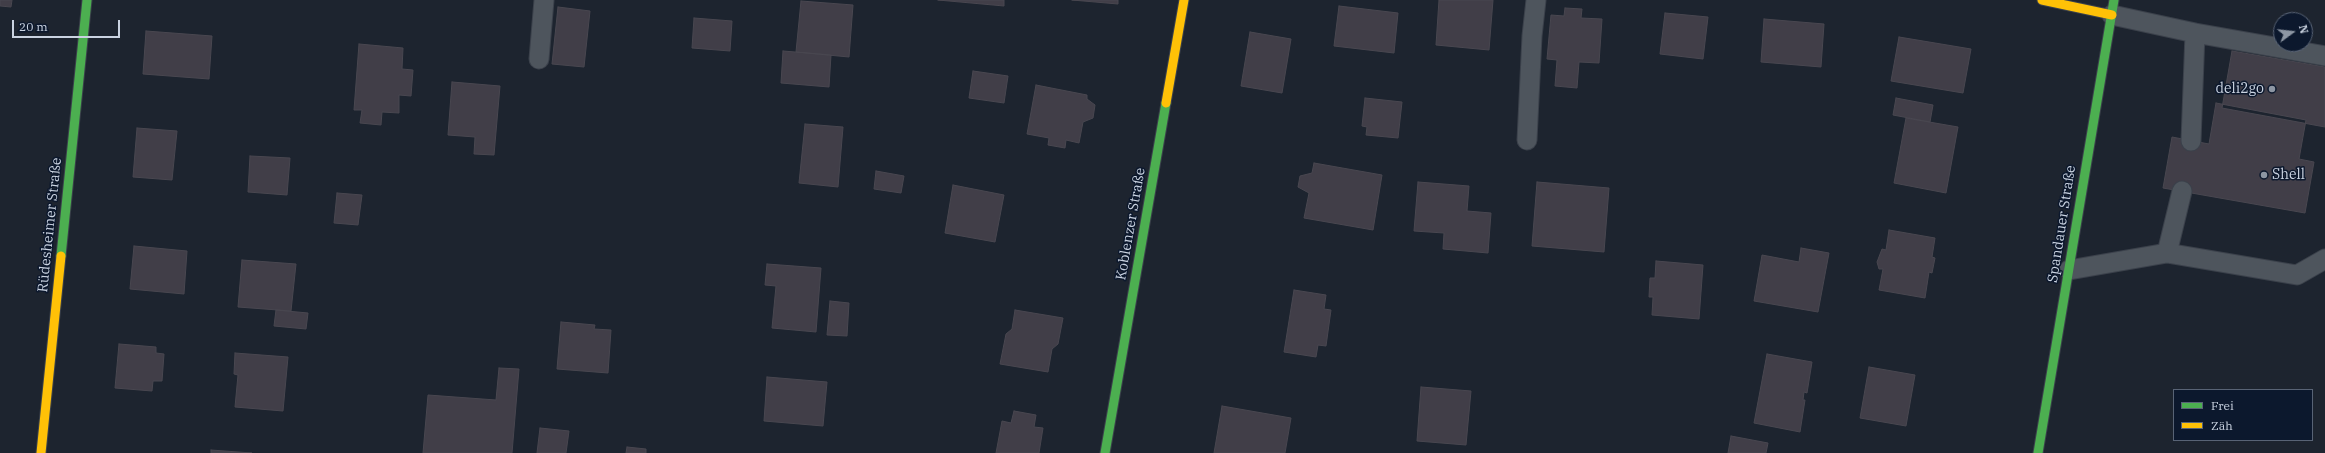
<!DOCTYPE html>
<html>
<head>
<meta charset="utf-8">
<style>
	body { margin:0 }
	#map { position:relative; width:2325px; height:453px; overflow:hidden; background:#1d242f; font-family:"IBM Plex Serif",serif }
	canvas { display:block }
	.legend { position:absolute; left:2173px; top:389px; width:140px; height:52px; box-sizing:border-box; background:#0c182d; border:1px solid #586375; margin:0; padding:5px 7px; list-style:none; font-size:12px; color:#cad3e1 }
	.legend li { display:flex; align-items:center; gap:8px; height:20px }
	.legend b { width:20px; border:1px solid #586375 }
	.north { position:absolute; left:2273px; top:12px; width:40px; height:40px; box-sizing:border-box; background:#0c182d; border:1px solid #586375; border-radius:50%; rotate:75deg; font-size:11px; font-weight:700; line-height:16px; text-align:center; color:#cad3e1 }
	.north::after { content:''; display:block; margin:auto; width:14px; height:18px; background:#8d96a3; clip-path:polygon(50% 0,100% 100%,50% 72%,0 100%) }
	.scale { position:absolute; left:12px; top:20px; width:108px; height:18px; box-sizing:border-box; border:2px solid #cad3e1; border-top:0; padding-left:5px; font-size:12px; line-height:14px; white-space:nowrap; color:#cad3e1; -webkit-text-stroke:3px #0c182d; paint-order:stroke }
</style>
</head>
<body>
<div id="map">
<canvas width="2325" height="453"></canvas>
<ul class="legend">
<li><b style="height:5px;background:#4caf50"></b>Frei</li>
<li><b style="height:5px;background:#ffc107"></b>Zäh</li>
</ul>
<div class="north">N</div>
<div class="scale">20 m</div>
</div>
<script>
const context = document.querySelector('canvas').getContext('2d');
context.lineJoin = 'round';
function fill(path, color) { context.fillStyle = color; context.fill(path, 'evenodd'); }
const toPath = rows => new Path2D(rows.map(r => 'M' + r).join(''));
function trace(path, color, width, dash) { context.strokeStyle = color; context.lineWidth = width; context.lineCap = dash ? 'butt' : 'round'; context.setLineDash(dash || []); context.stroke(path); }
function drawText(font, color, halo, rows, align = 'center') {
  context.font = font + ' "IBM Plex Serif",serif'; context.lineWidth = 3; context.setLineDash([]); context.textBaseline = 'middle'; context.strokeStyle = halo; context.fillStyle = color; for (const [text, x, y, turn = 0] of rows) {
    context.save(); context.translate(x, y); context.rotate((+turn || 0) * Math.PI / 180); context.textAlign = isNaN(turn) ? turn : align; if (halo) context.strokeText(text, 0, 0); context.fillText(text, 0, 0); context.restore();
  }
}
const building = toPath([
	[0,0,12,0,11,7,0,6,0,0],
	[938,0,1004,0,1004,6,938,0],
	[1072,0,1118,0,1118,4,1072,0],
	[1439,0,1493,0,1489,50,1436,45,1439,0],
	[801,1,853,5,849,57,796,52,801,1],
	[1339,6,1398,13,1394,53,1334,46,1339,6],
	[558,7,590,11,584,67,552,64,558,7],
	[1565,8,1582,9,1581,18,1602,19,1599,63,1579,62,1577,88,1555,86,1557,60,1547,59,1551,15,1564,16,1565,8],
	[1665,13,1708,17,1703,59,1660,54,1665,13],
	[694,18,732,21,730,51,692,48,694,18],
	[1764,19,1824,24,1821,67,1761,62,1764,19],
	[146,31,212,36,209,79,143,74,146,31],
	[1250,32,1291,39,1282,93,1241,86,1250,32],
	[1899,37,1971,49,1963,93,1891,81,1899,37],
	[359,44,403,48,402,69,413,70,411,96,399,95,399,113,382,112,381,125,360,123,362,110,354,110,359,44],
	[783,51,831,55,829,87,781,83,783,51],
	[2232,51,2325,67,2325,127,2222,108,2232,51],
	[973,71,1008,76,1004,103,969,98,973,71],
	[452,82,500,86,494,155,474,154,475,137,448,135,452,82],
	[1036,85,1087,95,1087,99,1095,105,1093,118,1083,122,1079,143,1066,140,1065,148,1048,145,1049,138,1027,134,1036,85],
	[1365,98,1402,102,1398,138,1366,135,1367,127,1362,126,1365,98],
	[1896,98,1933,105,1930,122,1893,115,1896,98],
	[2216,103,2306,120,2299,159,2314,162,2305,213,2163,188,2172,137,2209,144,2216,103],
	[1906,118,1958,127,1946,193,1894,183,1906,118],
	[805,124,843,127,838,187,799,183,805,124],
	[137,128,177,131,172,180,133,177,137,128],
	[250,156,290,158,287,195,248,192,250,156],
	[1314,163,1382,175,1373,230,1304,218,1309,193,1298,187,1300,176,1312,173,1314,163],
	[876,171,904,176,901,193,874,189,876,171],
	[1418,182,1469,186,1467,211,1491,213,1488,253,1443,249,1444,233,1414,231,1418,182],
	[1537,182,1609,188,1604,252,1532,246,1537,182],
	[953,185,1004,195,995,242,945,233,953,185],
	[337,193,362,195,358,225,334,223,337,193],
	[1889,230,1935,238,1932,257,1935,258,1932,273,1929,272,1925,298,1879,290,1883,269,1879,269,1877,262,1882,249,1886,250,1889,230],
	[134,246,187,251,184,294,130,289,134,246],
	[1801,248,1829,253,1818,312,1754,301,1762,255,1799,262,1801,248],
	[242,260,296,264,291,311,238,307,242,260],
	[1656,261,1703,265,1699,319,1652,315,1653,297,1649,297,1650,278,1655,278,1656,261],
	[767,264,821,268,816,332,772,328,776,286,765,285,767,264],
	[1294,290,1326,295,1324,309,1331,310,1326,346,1318,345,1316,357,1284,352,1294,290],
	[830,301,849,303,847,336,827,335,830,301],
	[276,310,308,313,306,329,274,326,276,310],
	[1015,310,1063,318,1058,344,1052,349,1048,372,1000,364,1006,334,1012,329,1015,310],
	[561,322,595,325,594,329,611,330,608,373,557,369,561,322],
	[119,344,156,347,156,353,164,354,162,381,153,381,152,391,115,388,119,344],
	[235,353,288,357,283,411,235,407,238,375,234,374,235,353],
	[1767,354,1812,362,1807,393,1804,392,1803,400,1805,400,1800,432,1754,423,1767,354],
	[1869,367,1915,375,1906,426,1860,418,1869,367],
	[499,368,519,369,512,453,423,453,428,395,496,400,499,368],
	[767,377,827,382,823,426,764,421,767,377],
	[1421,387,1471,391,1466,445,1417,441,1421,387],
	[1222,406,1291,418,1285,453,1214,453,1222,406],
	[1014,411,1036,415,1034,427,1043,428,1039,453,996,453,1002,421,1011,423,1014,411],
	[540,428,569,431,566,453,537,453,540,428],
	[1731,436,1768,443,1766,453,1728,453,1731,436],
	[627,447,646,449,646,453,626,453,627,447],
	[211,450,252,453,211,453,211,450]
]);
const lane = toPath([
	[2112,15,2195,33,2191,141],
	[2195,33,2325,56],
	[539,59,544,0],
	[1527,140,1532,36,1536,0],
	[2167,253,2182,191],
	[2069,270,2167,253,2297,275,2325,259]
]);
const fast = toPath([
	[61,256,87,0],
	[1105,453,1166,103],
	[2038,453,2114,0]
]);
const slow = toPath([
	[2042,0,2112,15],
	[1166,103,1184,0],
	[41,453,61,256]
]);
const markers = [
	[2272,89,4,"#8d96a3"],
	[2264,175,4,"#8d96a3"]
];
const poiNames = [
	["deli2go",2264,89],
	["Shell",2272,175,"left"]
];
const streetNames = [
	["Koblenzer Straße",1131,224,-80],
	["Spandauer Straße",2062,224,-81],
	["Rüdesheimer Straße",50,225,-84]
];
fill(building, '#413e48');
trace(building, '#494750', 1);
trace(lane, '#3b414b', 21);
trace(fast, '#3b414b', 11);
trace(slow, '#3b414b', 11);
trace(lane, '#4e555d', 19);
trace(fast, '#4caf50', 9);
trace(slow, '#ffc107', 9);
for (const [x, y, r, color] of markers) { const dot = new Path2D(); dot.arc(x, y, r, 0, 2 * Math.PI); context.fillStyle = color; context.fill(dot); trace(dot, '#0c182d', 1.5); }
drawText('14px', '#cad3e1', '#0c182d', poiNames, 'right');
drawText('14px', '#cad3e1', '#0c182d', streetNames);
</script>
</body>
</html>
